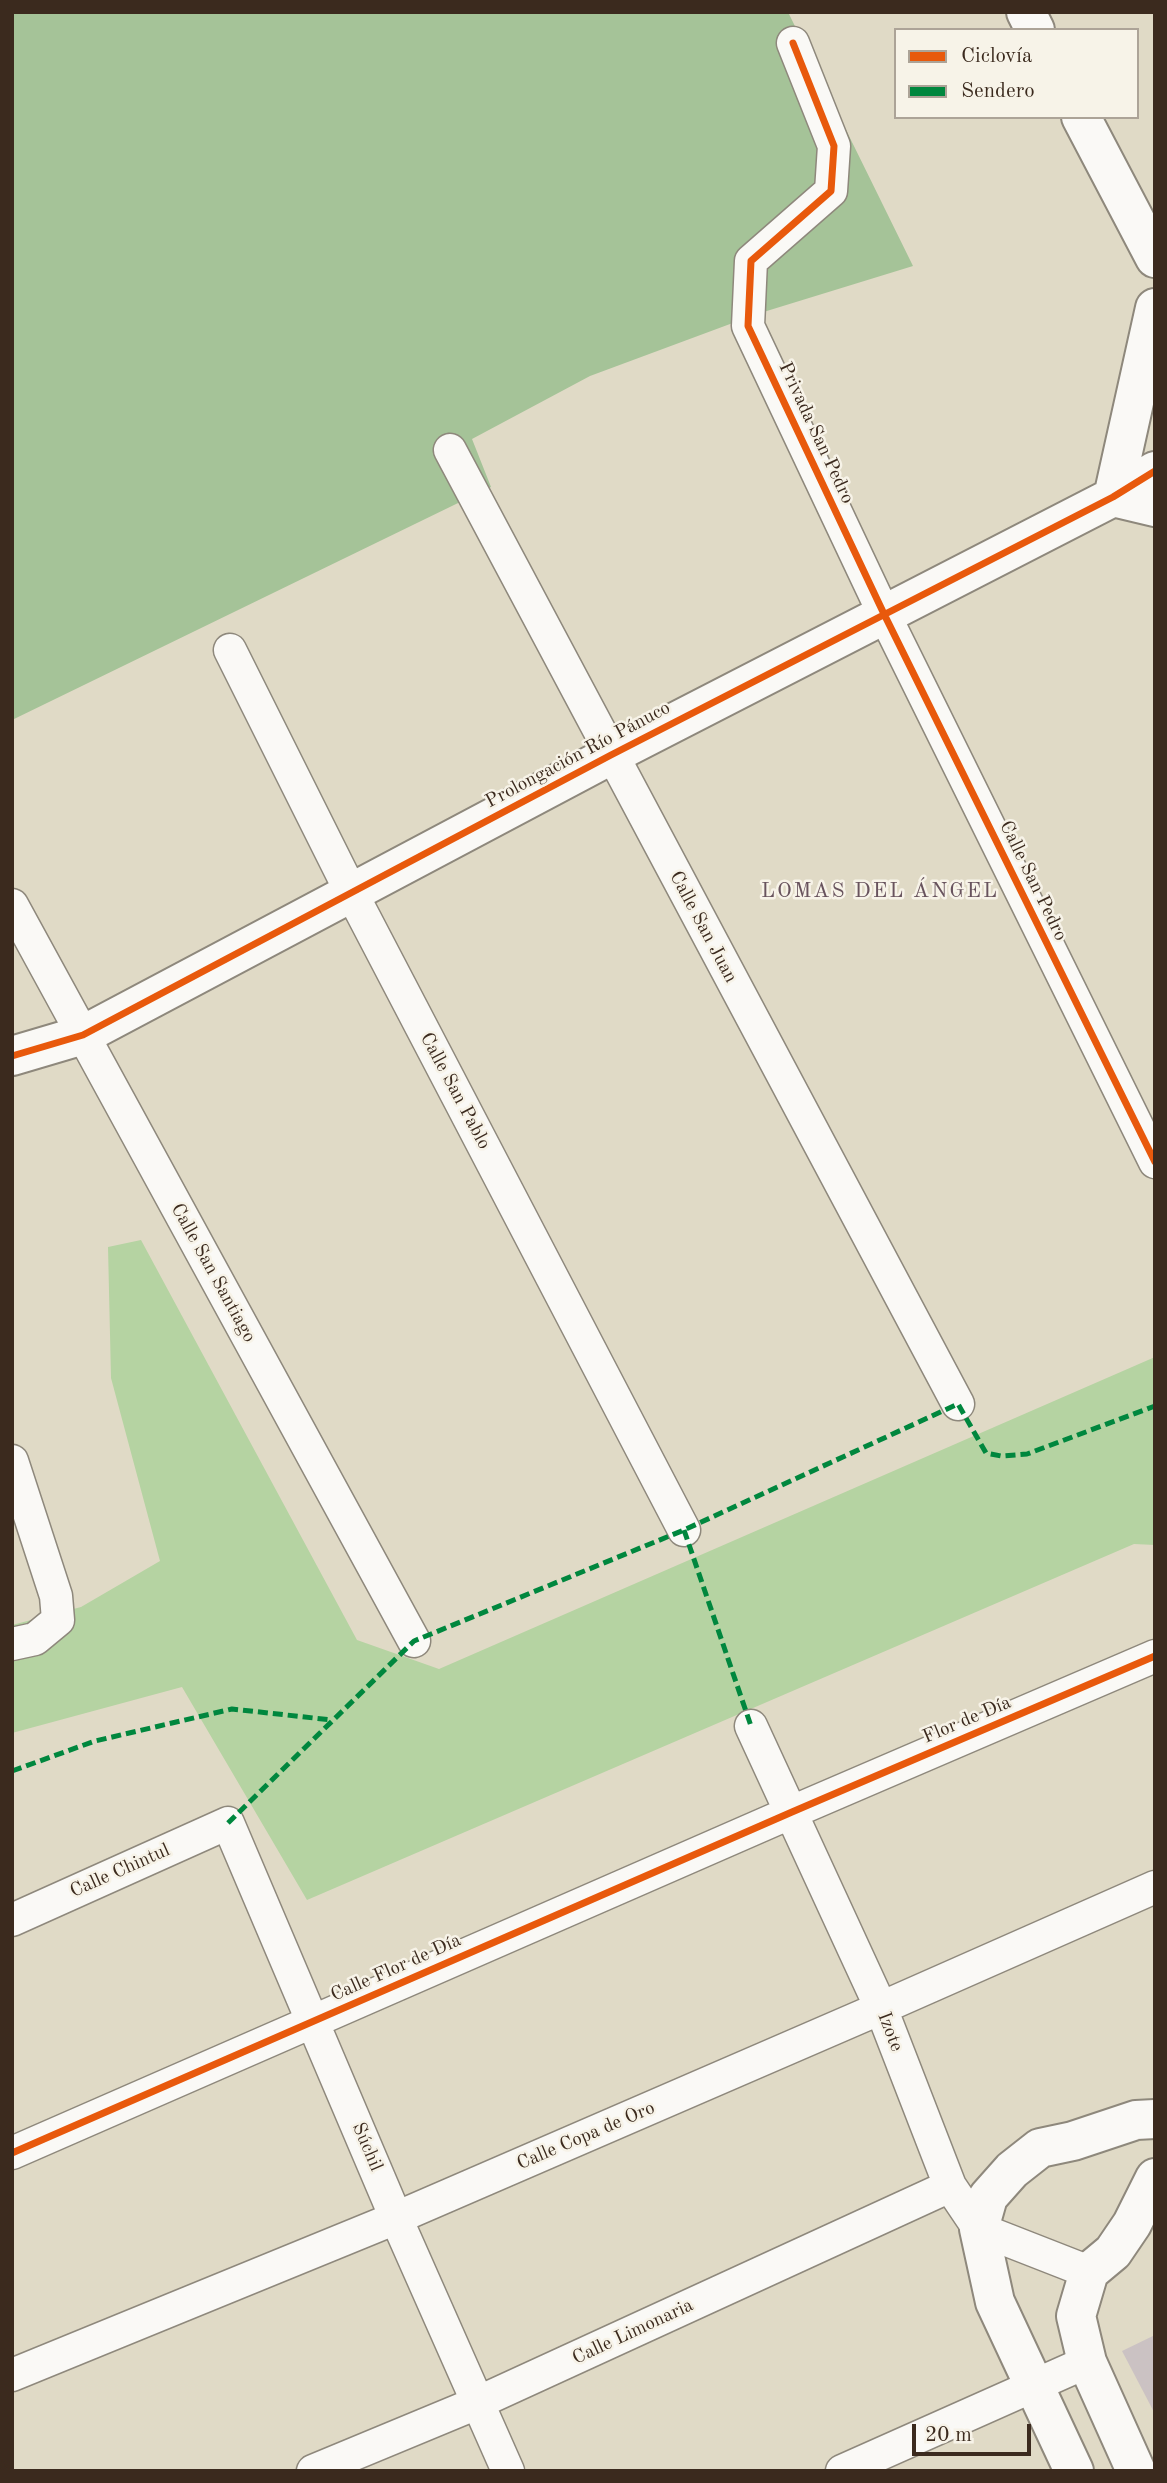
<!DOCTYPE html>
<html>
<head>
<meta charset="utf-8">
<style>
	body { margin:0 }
	#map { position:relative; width:1167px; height:2483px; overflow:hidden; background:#e0dac6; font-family:"Old Standard TT",serif }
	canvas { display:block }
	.frame { position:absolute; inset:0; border:14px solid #3b2a1e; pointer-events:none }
	.legend { position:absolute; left:894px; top:28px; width:245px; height:91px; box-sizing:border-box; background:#f7f3e8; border:2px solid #aca397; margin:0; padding:9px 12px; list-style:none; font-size:21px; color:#3b2a1e }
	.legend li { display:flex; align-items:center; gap:14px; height:35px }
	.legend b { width:35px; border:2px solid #aca397 }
	.scale { position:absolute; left:912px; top:2424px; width:119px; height:32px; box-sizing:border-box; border:4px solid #3b2a1e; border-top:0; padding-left:9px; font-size:21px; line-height:24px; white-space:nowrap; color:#3b2a1e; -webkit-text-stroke:5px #f7f3e8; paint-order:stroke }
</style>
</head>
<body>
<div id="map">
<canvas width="1167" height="2483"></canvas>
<div class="frame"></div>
<ul class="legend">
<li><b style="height:9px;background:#e8590c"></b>Ciclovía</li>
<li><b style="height:9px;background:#00873e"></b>Sendero</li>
</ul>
<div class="scale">20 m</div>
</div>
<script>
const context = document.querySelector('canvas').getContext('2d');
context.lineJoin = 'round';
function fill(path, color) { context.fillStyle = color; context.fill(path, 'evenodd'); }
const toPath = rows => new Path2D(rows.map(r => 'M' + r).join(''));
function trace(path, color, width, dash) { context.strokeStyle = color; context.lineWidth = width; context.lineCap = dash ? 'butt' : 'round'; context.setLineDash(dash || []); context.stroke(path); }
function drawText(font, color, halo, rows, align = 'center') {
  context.font = font + ' "Old Standard TT",serif'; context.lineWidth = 5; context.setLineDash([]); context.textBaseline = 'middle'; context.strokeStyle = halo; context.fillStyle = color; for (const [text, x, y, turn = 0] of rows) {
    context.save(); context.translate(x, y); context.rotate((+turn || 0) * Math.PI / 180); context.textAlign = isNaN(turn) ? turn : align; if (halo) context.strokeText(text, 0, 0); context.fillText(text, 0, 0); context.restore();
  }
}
const green = toPath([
	[141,1240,357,1640,439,1669,1155,1357,1155,1545,1134,1544,307,1900,182,1687,12,1733,12,1625,81,1607,160,1561,111,1378,108,1247]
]);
const forest = toPath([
	[12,12,788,12,913,266,757,314,590,376,472,439,491,487,12,720]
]);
const building = toPath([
	[1155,2335,1155,2414,1122,2351]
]);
const minor = toPath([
	[793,43,834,146,831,191,751,261,748,326,884,614,1155,1162],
	[450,450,958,1404],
	[230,650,351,892,684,1530],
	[12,905,414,1641],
	[12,1461,56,1596,58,1620,35,1639,12,1644],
	[751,1726,881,2008,950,2186,979,2229,1089,2272],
	[12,1920,228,1823,396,2218,508,2471],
	[12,2153,792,1812,1155,1656],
	[12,2375,396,2218,881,2008,1155,1887],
	[313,2471,477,2403,950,2186],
	[842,2471,1087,2362]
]);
const tertiary = toPath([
	[1026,12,1035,30],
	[1081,117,1155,258],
	[1155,308,1113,497,1155,507],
	[12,1056,83,1035,611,755,1113,497,1155,471],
	[1074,2471,995,2302,979,2229,988,2197,1012,2170,1040,2148,1073,2141,1136,2120,1155,2119],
	[1136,2471,1087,2362,1076,2316,1089,2272,1113,2252,1132,2224,1155,2178]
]);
const quiet = toPath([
	[684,1530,751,1726],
	[12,1771,95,1741,232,1709,332,1720],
	[228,1823,414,1641,684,1530,958,1404,986,1453,1001,1456,1027,1454,1155,1406]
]);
const cycleway = toPath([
	[793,43,834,146,831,191,751,261,748,326,884,614,1155,1162],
	[12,1056,83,1035,611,755,1113,497,1155,471],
	[12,2153,792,1812,1155,1656]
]);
const streetNames = [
	["Privada San Pedro",816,433,65],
	["Prolongación Río Pánuco",578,755,-28],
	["Calle San Pedro",1033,881,64],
	["Calle San Juan",703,927,62],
	["Calle San Pablo",455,1091,62],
	["Calle San Santiago",213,1273,61],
	["Flor de Día",967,1720,-23],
	["Calle Chintul",120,1871,-24],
	["Calle Flor de Día",396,1968,-24],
	["Izote",890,2032,69],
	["Calle Copa de Oro",586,2136,-23],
	["Súchil",367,2147,67],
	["Calle Limonaria",633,2332,-25]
];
const neighbourhoodNames = [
	["LOMAS DEL ÁNGEL",880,891]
];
fill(green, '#b5d3a2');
fill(forest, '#a5c398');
fill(building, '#cbc2c3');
trace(minor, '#8e887c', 35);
trace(tertiary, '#8e887c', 42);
trace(minor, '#faf9f6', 32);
trace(tertiary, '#faf9f6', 38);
trace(quiet, '#00873e', 5, [10, 5]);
trace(cycleway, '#e8590c', 7);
drawText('19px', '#3b2a1e', '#f7f3e8', streetNames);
context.letterSpacing = '2px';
drawText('21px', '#68535d', '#f7f3e8', neighbourhoodNames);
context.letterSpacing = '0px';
</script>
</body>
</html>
